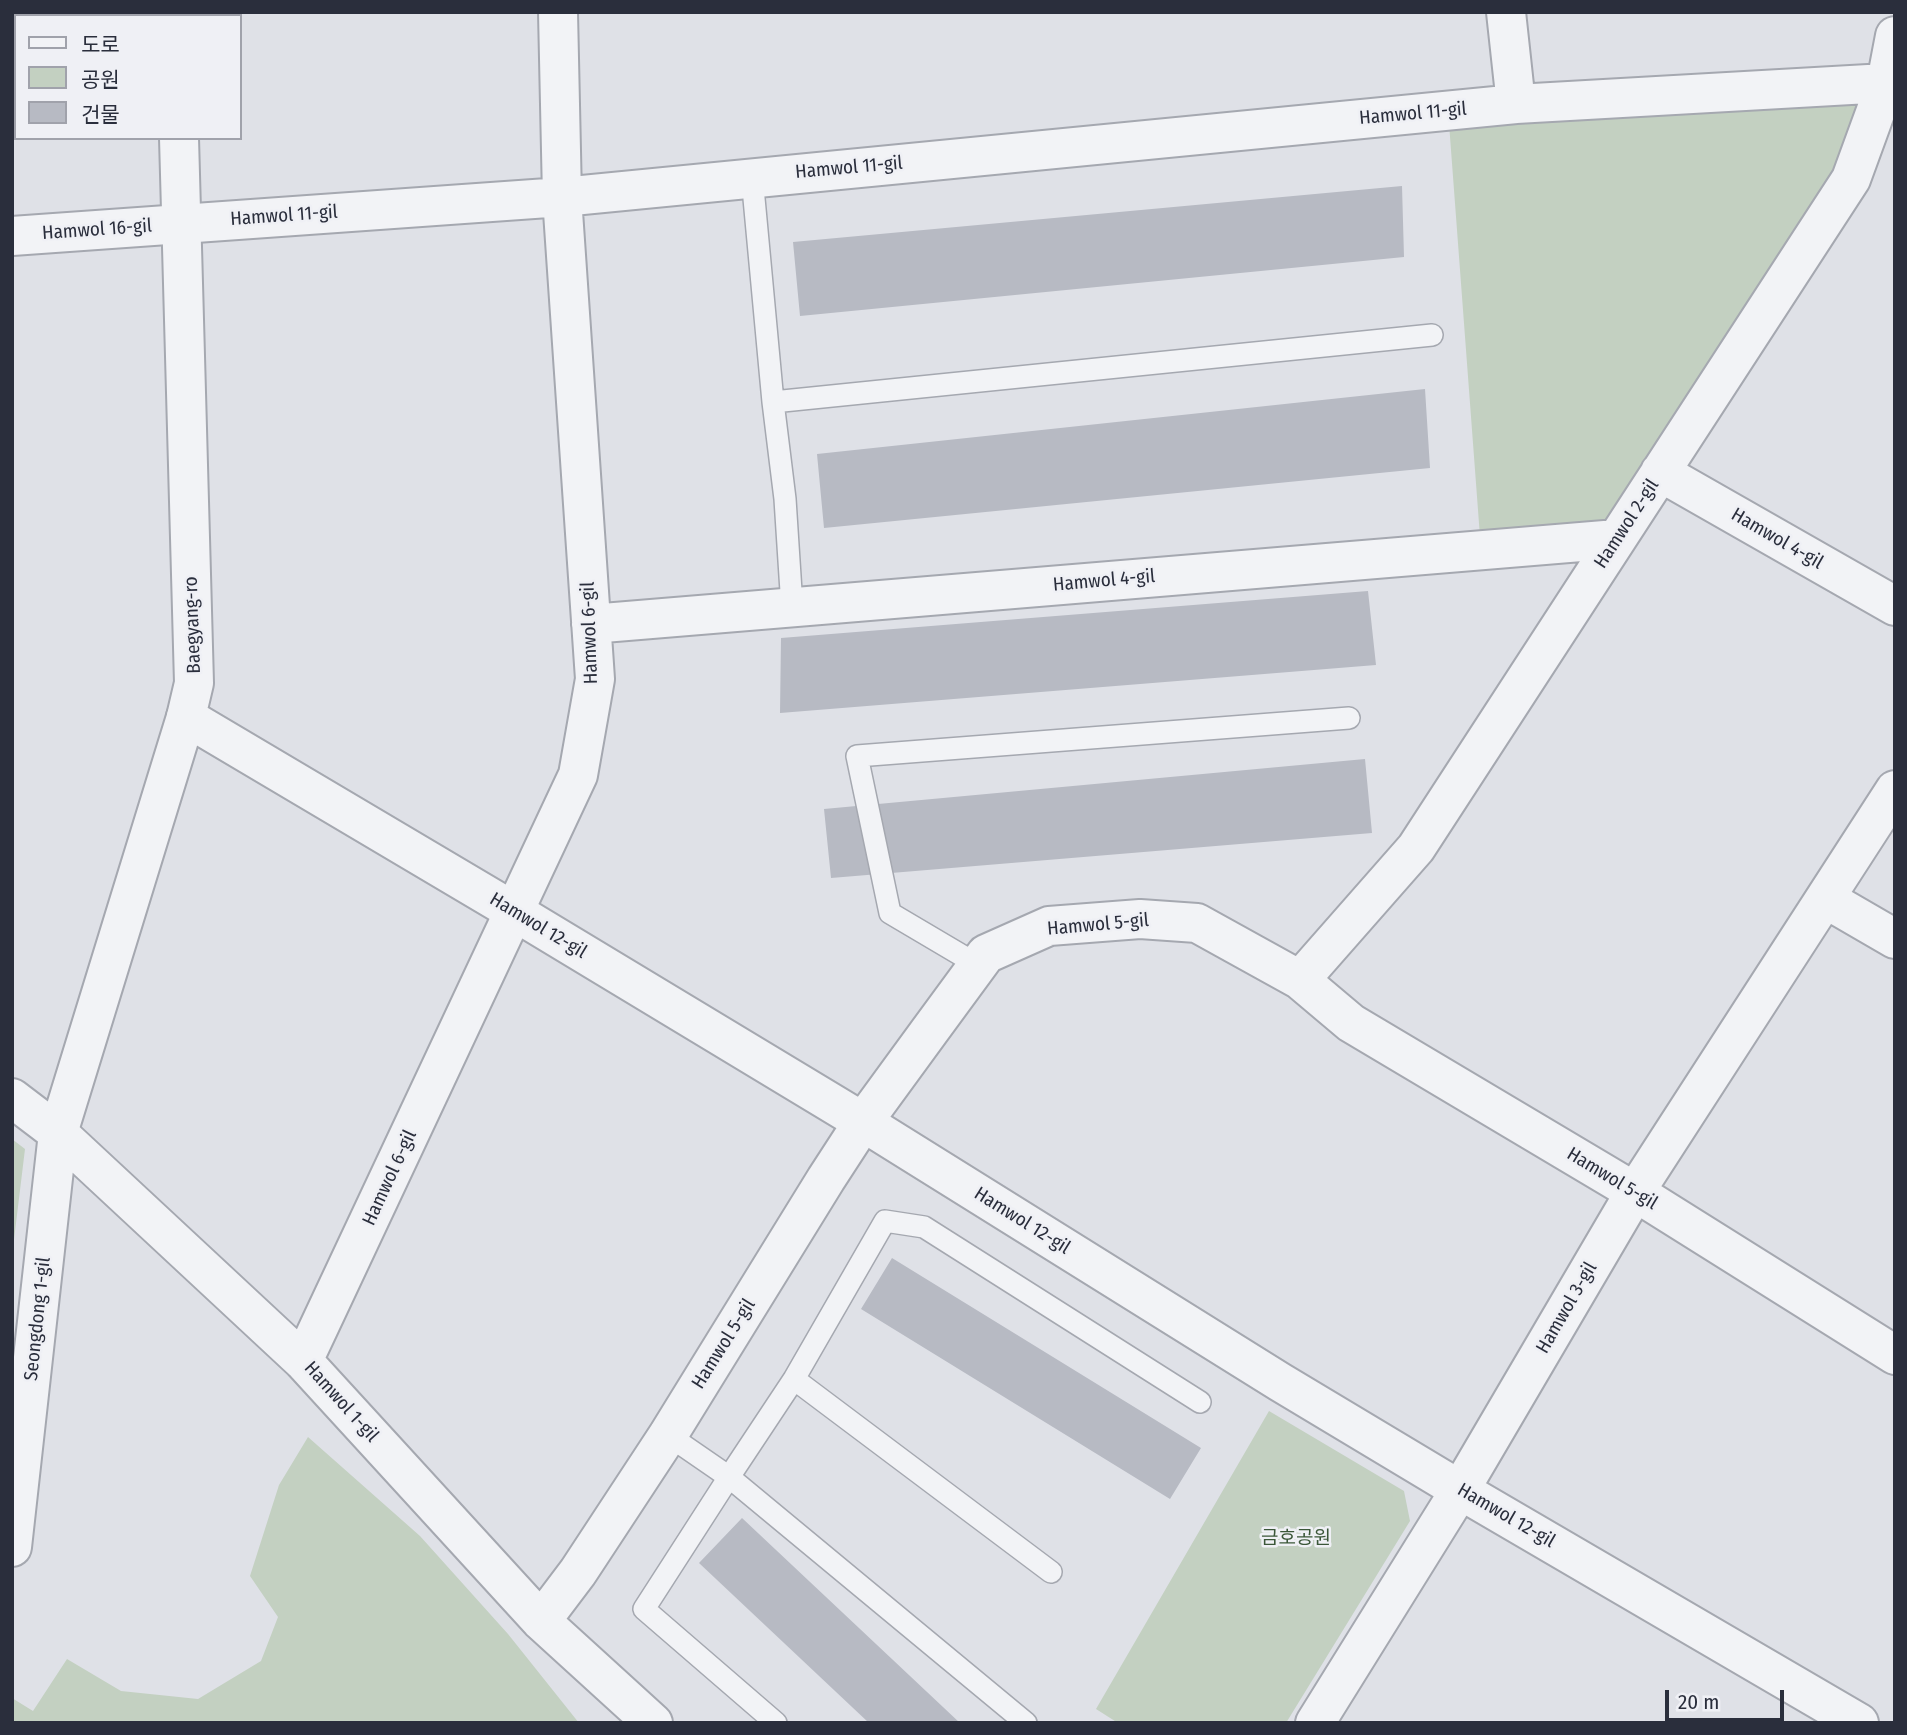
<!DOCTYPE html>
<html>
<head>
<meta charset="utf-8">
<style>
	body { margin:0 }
	#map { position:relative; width:1907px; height:1735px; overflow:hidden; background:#dfe1e7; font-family:"Fira Sans Condensed","Noto Sans KR",sans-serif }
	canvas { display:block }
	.frame { position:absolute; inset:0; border:14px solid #2a2e3c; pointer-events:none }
	.legend { position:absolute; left:14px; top:14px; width:228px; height:126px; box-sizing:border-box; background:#eff0f5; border:2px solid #a0a2ab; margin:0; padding:9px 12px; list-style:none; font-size:21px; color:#2a2e3c }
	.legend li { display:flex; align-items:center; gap:14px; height:35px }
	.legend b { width:35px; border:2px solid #a0a2ab }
	.scale { position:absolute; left:1665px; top:1690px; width:119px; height:32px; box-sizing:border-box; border:4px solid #2a2e3c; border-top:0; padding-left:9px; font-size:21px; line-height:24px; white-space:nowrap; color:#2a2e3c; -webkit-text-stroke:5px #eff0f5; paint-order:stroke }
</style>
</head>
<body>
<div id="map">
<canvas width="1907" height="1735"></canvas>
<div class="frame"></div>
<ul class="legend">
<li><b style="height:9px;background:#f2f3f6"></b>도로</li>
<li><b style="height:19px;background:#c3d0c1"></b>공원</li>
<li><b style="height:19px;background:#b7bac3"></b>건물</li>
</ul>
<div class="scale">20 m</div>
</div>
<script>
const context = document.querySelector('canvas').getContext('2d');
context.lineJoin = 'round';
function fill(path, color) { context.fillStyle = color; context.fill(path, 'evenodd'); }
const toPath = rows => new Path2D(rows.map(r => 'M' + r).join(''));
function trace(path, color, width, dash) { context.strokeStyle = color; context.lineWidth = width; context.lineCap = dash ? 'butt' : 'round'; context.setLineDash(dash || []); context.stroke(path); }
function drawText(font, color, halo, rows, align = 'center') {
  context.font = font + ' "Fira Sans Condensed","Noto Sans KR",sans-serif'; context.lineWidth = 5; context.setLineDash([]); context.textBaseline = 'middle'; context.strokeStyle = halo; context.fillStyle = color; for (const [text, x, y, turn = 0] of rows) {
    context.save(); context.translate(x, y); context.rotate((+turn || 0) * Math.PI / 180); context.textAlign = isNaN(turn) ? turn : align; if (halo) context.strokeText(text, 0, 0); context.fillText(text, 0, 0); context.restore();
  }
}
const green = toPath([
	[1886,83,1617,539,1481,550,1448,110],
	[12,1139,25,1149,12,1256],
	[1269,1411,1404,1491,1410,1521,1286,1723,1118,1723,1096,1709],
	[308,1437,420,1536,508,1634,579,1723,12,1723,12,1698,33,1711,67,1659,121,1691,198,1699,261,1661,278,1617,250,1576,279,1485]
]);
const building = toPath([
	[1402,186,1404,257,800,316,793,242],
	[1425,389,1430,468,824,528,817,454],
	[1368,591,1376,665,780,713,781,638],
	[1365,759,1372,833,831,878,824,809],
	[892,1258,1201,1448,1170,1499,861,1309],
	[742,1518,960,1723,869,1723,699,1563]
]);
const service = toPath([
	[752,177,773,402,785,499,792,607],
	[773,402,1432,335],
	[978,965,890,913,857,756,1349,718],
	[794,1379,1051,1572],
	[668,1435,729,1477,644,1609,776,1723],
	[1026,1723,729,1477,794,1379,885,1221,924,1227,1200,1402]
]);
const minor = toPath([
	[1506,12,1516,104],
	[12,236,562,197,1516,104,1886,83],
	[1660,472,1895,606],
	[591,624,1617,539],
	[1826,899,1895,939],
	[1300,980,1416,848,1851,179,1886,83,1895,36],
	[12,1098,58,1133,303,1361,541,1621,653,1723],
	[303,1361,578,775,595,679,562,197,558,12],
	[12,1547,58,1133,186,717],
	[541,1621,578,1572,668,1435,826,1179,863,1122,928,1033,986,954,1049,926,1140,919,1197,923,1300,980,1351,1023,1635,1192,1895,1355],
	[1315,1723,1460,1490,1635,1192,1895,790]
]);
const tertiary = toPath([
	[176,12,176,16],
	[179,138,194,683,186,717,515,912,863,1122,1280,1382,1460,1490,1859,1723]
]);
const streetNames = [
	["Hamwol 11-gil",1413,114,-5],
	["Hamwol 11-gil",849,168,-5],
	["Hamwol 11-gil",284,216,-4],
	["Hamwol 16-gil",97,230,-4],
	["Hamwol 2-gil",1627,524,-57],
	["Hamwol 4-gil",1777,539,30],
	["Hamwol 4-gil",1104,581,-5],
	["Baegyang-ro",193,625,-92],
	["Hamwol 6-gil",590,633,-92],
	["Hamwol 5-gil",1098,925,-5],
	["Hamwol 12-gil",538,926,31],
	["Hamwol 6-gil",390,1178,-65],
	["Hamwol 5-gil",1612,1179,31],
	["Hamwol 12-gil",1022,1221,32],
	["Hamwol 3-gil",1567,1308,-60],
	["Seongdong 1-gil",38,1319,-84],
	["Hamwol 5-gil",724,1344,-58],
	["Hamwol 1-gil",341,1402,48],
	["Hamwol 12-gil",1506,1516,30]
];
const parkNames = [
	["금호공원",1296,1539]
];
fill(green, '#c3d0c1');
fill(building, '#b7bac3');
trace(service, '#a5a8b0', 24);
trace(minor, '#a5a8b0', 42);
trace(tertiary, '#a5a8b0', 42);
trace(service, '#f2f3f6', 21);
trace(minor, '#f2f3f6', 38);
trace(tertiary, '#f2f3f6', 38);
drawText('19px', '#2a2e3c', '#eff0f5', streetNames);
drawText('19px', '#3b5739', '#eff0f5', parkNames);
</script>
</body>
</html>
